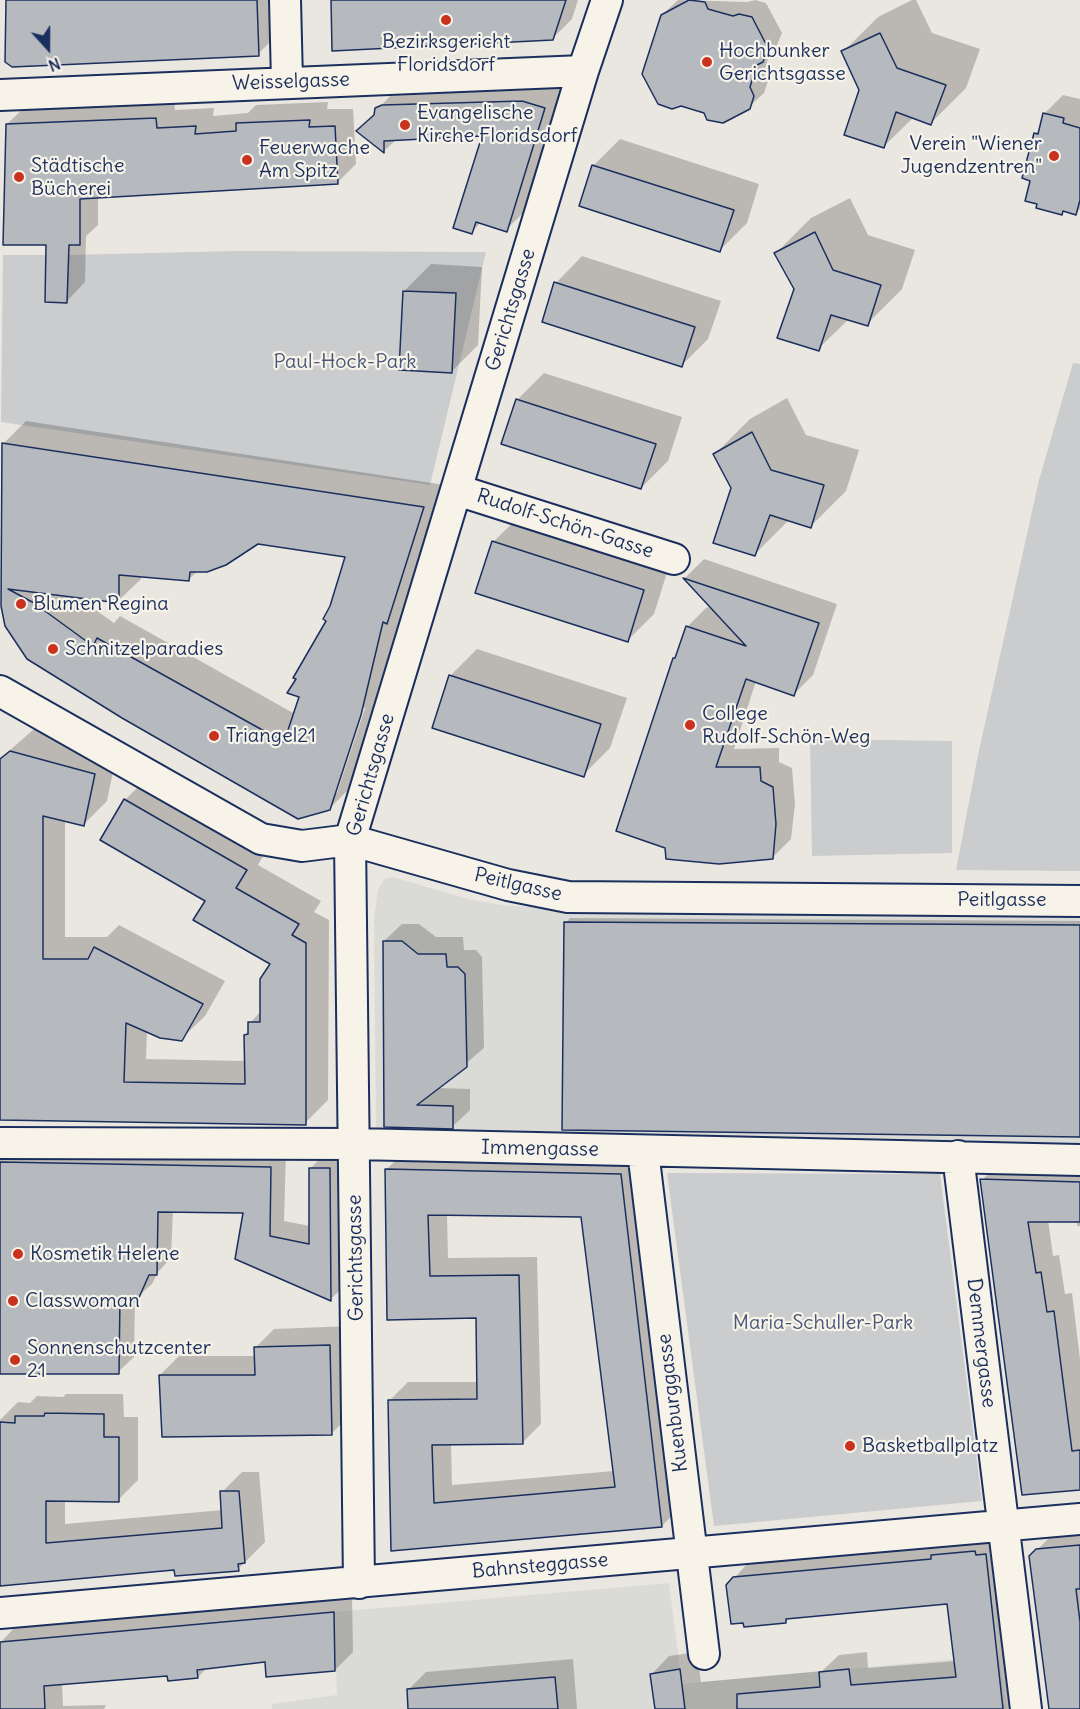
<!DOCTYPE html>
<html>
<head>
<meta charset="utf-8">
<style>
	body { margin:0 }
	#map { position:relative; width:1080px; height:1709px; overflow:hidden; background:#eae7e0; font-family:Delius,sans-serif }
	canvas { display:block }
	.north { position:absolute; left:18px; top:18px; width:60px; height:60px; -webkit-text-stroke:4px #f7f3e8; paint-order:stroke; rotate:159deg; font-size:16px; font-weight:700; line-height:24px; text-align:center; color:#1b2f5e }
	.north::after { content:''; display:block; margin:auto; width:21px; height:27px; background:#1b2f5e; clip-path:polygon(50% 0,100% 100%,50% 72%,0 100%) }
</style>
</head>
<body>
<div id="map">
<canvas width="1080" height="1709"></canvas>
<div class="north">N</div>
</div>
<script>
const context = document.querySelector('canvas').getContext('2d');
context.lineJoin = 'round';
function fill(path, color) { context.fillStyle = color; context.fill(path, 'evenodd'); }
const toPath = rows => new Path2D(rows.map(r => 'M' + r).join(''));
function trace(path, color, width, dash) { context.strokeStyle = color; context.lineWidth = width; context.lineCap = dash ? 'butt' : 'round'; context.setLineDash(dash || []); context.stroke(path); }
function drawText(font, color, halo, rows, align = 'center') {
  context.font = font + ' Delius,sans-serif'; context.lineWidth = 4.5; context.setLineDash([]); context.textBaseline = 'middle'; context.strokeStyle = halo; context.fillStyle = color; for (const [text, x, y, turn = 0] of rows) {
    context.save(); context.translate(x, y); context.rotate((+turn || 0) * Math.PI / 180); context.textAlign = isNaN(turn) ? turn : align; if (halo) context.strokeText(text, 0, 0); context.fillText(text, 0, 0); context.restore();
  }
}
const built = toPath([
	[393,877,468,899,501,905,571,910,1080,911,1080,1143,376,1132,374,919,378,890,384,879],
	[669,1583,682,1684,999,1655,1007,1709,272,1709,272,1704,337,1695,334,1612]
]);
const green = toPath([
	[236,251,486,252,430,485,1,422,3,255,46,255,45,302,67,303,68,255],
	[1073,363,1080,364,1080,871,956,870,978,755,1039,480],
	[810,739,952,741,952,853,812,856],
	[667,1173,940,1174,982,1501,714,1526]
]);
const shadow = toPath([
	[7,0,276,0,276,36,258,54],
	[332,0,578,0,572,19,553,38],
	[678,0,748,2,755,0,766,3,782,33,777,45,770,52,764,72,768,81,764,93,749,107,662,15],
	[912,0,916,0,932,33,980,49,966,88,931,123,914,117,884,146,843,52,878,17],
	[400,85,567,86,529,207,506,230,481,222,472,232,484,134,397,139,384,151,358,131],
	[1063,95,1080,99,1080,209,1076,213,1064,210,1061,213,1032,180,1035,134,1041,128,1044,114],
	[174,100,175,110,214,108,213,116,248,113,256,105,328,102,327,109,353,109,356,164,337,183,98,196,98,225,86,236,85,282,67,301,7,124,26,106],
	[620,139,759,184,747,223,720,250,593,166],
	[850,198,868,235,915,250,902,289,867,324,849,319,818,349,796,288,776,253,811,218],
	[582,256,721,301,708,339,682,365,556,283],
	[431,264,482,267,478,345,452,371,404,291],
	[544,373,682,417,668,461,641,488,517,400],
	[787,398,806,435,859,450,846,491,811,526,789,520,754,555,733,488,715,454,750,419],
	[26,421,445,485,409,600,403,606,383,691,352,786,329,809,6,626,4,443],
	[258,543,347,556,329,620,295,714,120,616,114,623,76,596,118,601,141,579,141,575,189,579,198,571],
	[362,707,365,708,337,793,334,793],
	[520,516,670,563,654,614,627,641,493,542],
	[704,559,837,604,813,675,794,694,756,681,734,749,779,748,779,762,792,768,795,804,791,839,772,858,719,862,674,658,678,654,688,626,707,607,715,610,685,578],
	[477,649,627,698,610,748,583,775,450,676],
	[34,729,117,752,107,801,84,824,65,820,65,937,107,937,119,925,225,981,205,1016,181,1039,147,1031,146,1059,246,1061,246,1036,249,1032,250,1023,261,1011,272,963,207,900,125,800,148,777,268,847,258,865,321,901,314,912,329,920,328,1100,305,1123,0,1118,0,759],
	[570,918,1080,921,1080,1136,566,923],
	[402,924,419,924,436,937,463,937,464,950,476,950,482,957,484,1048,437,1088,470,1089,470,1110,452,1127,386,1126,384,941],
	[405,1151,639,1156,680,1507,662,1526,392,1550,389,1401,408,1382,478,1382,477,1317,389,1319,386,1170],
	[447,1214,583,1216,614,1471,452,1485,451,1443,522,1443,541,1424,537,1257,448,1258],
	[286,1153,284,1221,310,1226,310,1169,325,1153,344,1154,346,1284,331,1299,245,1212,173,1210,171,1258,158,1272,152,1284,135,1299,134,1357,118,1372,0,1373,0,1158],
	[1000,1162,1080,1164,1080,1226,1077,1226,1077,1220,1048,1220,1053,1256,1059,1255,1065,1294,1072,1293,1080,1359,1080,1488,982,1180],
	[349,1326,350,1415,331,1434,160,1375,179,1356,255,1356,255,1348,274,1329],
	[66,1394,123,1394,124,1417,138,1417,138,1480,118,1500,65,1500,65,1524,223,1510,222,1492,242,1472,259,1472,265,1542,238,1569,176,1568,0,1585,0,1420,18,1402,30,1403,37,1396,63,1397],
	[1080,1529,1080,1709,1051,1709,1030,1557,1056,1531],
	[1004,1537,1022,1709,656,1709,652,1674,669,1656,697,1652,701,1682,822,1671,839,1655,867,1652,868,1668,956,1661,948,1602,790,1617,785,1622,734,1578,752,1559],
	[352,1595,353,1652,335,1670,266,1661,208,1667,198,1677,168,1675,62,1683,63,1706,106,1705,104,1709,0,1709,0,1643,18,1624],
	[573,1659,577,1709,410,1709,408,1690,426,1672]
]);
const building = toPath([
	[6,0,257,0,259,56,12,67,5,62,6,0],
	[331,0,566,0,553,40,332,51,331,0],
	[689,0,705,2,708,9,733,16,739,14,752,17,768,48,763,62,757,65,750,87,754,96,750,109,723,123,707,120,704,113,681,106,672,109,658,104,642,74,661,15,689,0],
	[880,33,897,68,946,85,931,125,896,112,884,148,844,135,859,90,841,51,880,33],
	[522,101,545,108,507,232,476,222,472,234,453,228,482,136,384,141,384,153,356,131,374,115,375,108,382,105,522,101],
	[1043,113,1064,118,1063,123,1080,128,1080,200,1076,215,1063,211,1062,215,1036,208,1037,204,1025,201,1030,181,1022,178,1034,133,1038,134,1043,113],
	[156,118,157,128,196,126,195,134,236,131,236,123,310,120,309,127,335,126,338,184,80,199,80,245,69,245,67,303,45,302,46,245,3,245,6,124,156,118],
	[592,165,734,210,720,252,579,206,592,165],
	[815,232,833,270,881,285,868,326,831,315,819,351,777,338,794,289,774,253,815,232],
	[554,282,695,327,682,367,542,322,554,282],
	[403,291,456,293,452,373,399,370,403,291],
	[516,399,656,444,641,489,501,444,516,399],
	[752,432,771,470,824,485,811,528,770,515,755,556,713,543,731,488,713,454,752,432],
	[2,443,424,507,387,624,383,622,361,715,330,810,298,819,122,718,27,659,5,626,1,606,2,443],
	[258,544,345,557,330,606,323,619,326,621,293,678,296,679,287,693,299,697,284,742,97,638,93,646,34,603,8,589,119,603,119,575,189,581,190,572,207,572,226,565,258,544],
	[492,541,644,590,628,642,475,593,492,541],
	[683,578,819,623,794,696,746,679,716,767,760,767,761,781,773,787,776,824,773,859,719,864,666,859,665,848,616,831,673,658,675,658,686,626,746,646,683,578],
	[449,675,601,724,584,777,432,728,449,675],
	[10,751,95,774,84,826,43,816,43,959,88,959,94,947,203,1004,182,1041,160,1038,126,1023,124,1082,245,1084,244,1035,248,1034,248,1022,260,1022,260,979,270,964,193,920,205,901,100,840,124,799,247,870,236,888,299,924,292,935,306,943,306,1125,0,1120,0,759,10,751],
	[564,922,1080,925,1080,1137,562,1130,564,922],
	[383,941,402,941,418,954,446,954,447,967,458,967,465,974,467,1067,417,1105,453,1106,453,1129,384,1127,383,941],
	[0,1162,271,1167,270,1236,309,1244,309,1168,330,1168,331,1301,235,1259,243,1213,158,1212,157,1275,149,1275,137,1302,120,1296,119,1374,0,1374,0,1162],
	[385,1169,621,1174,662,1527,391,1551,388,1400,477,1399,476,1318,387,1320,385,1169],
	[428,1215,581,1217,615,1487,434,1503,432,1445,523,1444,519,1275,430,1276,428,1215],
	[980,1179,1080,1182,1080,1222,1028,1222,1036,1273,1041,1272,1047,1312,1054,1311,1072,1451,1080,1450,1080,1490,1022,1495,980,1179],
	[330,1345,332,1435,162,1437,159,1375,255,1375,254,1347,330,1345],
	[45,1413,104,1414,104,1437,119,1437,119,1502,46,1501,46,1543,222,1528,220,1491,239,1491,245,1563,238,1564,239,1571,175,1576,174,1570,0,1586,0,1422,15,1423,15,1416,44,1416,45,1413],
	[1080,1545,1080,1589,1076,1589,1080,1622,1080,1709,1049,1709,1029,1556,1036,1549,1080,1545],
	[975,1551,976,1555,986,1554,1003,1709,737,1709,737,1694,820,1687,819,1672,849,1669,851,1685,956,1677,947,1604,786,1619,786,1623,744,1627,743,1623,731,1624,726,1585,733,1577,931,1559,931,1555,975,1551],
	[334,1612,335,1671,266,1677,265,1662,197,1670,198,1678,168,1681,167,1676,44,1686,45,1709,0,1709,0,1642,334,1612],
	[680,1669,685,1709,655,1709,650,1674,680,1669],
	[555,1677,558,1709,408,1709,407,1689,555,1677]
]);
const minor = toPath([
	[285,0,287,81],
	[0,95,583,71],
	[457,490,674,559],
	[0,691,261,839,302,846,350,840,508,885,568,897,1080,901],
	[0,1143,355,1144,1080,1160],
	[643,1151,704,1654],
	[958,1156,1026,1709],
	[359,1583,350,840,583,71,607,0],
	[0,1613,1080,1519]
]);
const markers = [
	[446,20,6,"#c8321e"],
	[707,62,6,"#c8321e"],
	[405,125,6,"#c8321e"],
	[1054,156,6,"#c8321e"],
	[247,160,6,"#c8321e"],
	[19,177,6,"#c8321e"],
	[21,604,6,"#c8321e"],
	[53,649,6,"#c8321e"],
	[690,725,6,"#c8321e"],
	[214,736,6,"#c8321e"],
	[18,1254,6,"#c8321e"],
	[13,1301,6,"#c8321e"],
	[15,1360,6,"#c8321e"],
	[850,1446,6,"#c8321e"]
];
const poiNames = [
	["Bezirksgericht",446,42,"center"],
	["Floridsdorf",446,65,"center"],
	["Hochbunker",719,51],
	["Gerichtsgasse",719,74],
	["Evangelische",417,113],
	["Kirche Floridsdorf",417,136],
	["Verein \"Wiener",1042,144,"right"],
	["Jugendzentren\"",1042,167,"right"],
	["Feuerwache",259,148],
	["Am Spitz",259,171],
	["Städtische",31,166],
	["Bücherei",31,189],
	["Blumen Regina",33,604],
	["Schnitzelparadies",65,649],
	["College",702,714],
	["Rudolf-Schön-Weg",702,737],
	["Triangel21",226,736],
	["Kosmetik Helene",30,1254],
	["Classwoman",25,1301],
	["Sonnenschutzcenter",27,1348],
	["21",27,1371],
	["Basketballplatz",862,1446]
];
const streetNames = [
	["Weisselgasse",291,82,-2],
	["Gerichtsgasse",511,310,-73],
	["Rudolf-Schön-Gasse",565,524,18],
	["Gerichtsgasse",371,775,-74],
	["Peitlgasse",518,885,13],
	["Peitlgasse",1002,900],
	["Immengasse",540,1149,1],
	["Gerichtsgasse",356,1258,-91],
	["Demmergasse",981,1343,83],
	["Kuenburggasse",673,1403,-97],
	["Bahnsteggasse",540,1566,-5]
];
const parkNames = [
	["Paul-Hock-Park",345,362],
	["Maria-Schuller-Park",823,1323]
];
fill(built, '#dadad6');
fill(green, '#cbcccd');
fill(shadow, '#0003');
fill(building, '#b6babf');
trace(building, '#1b2f5e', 1.5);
trace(minor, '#1b2f5e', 34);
trace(minor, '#f7f3e8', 30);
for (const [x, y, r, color] of markers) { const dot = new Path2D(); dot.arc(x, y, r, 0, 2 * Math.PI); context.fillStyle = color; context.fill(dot); trace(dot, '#f7f3e8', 2); }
drawText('20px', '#1b2f5e', '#f7f3e8', poiNames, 'left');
drawText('20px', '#1b2f5e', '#f7f3e8', streetNames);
drawText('20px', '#47567a', '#f7f3e8', parkNames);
</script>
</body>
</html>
